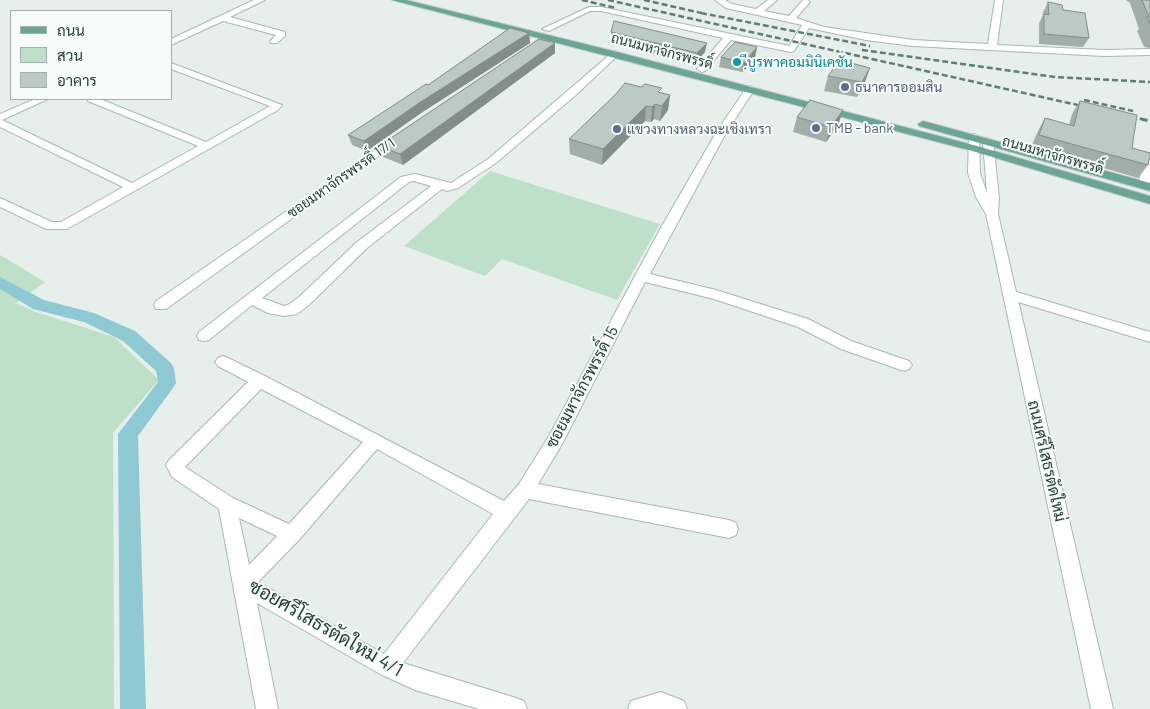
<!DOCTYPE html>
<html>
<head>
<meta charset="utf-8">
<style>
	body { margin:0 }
	#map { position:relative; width:1150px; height:709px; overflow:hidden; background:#e6efeb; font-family:Barlow,Sarabun,sans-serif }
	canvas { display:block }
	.legend { position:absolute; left:10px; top:10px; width:162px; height:90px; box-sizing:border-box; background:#f7fbf9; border:1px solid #a3b1ad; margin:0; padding:6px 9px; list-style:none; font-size:15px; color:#24423a }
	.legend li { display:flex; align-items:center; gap:10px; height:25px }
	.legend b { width:25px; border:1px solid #a3b1ad }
</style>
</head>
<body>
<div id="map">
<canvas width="1150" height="709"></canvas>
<ul class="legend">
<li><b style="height:6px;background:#6aa596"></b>ถนน</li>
<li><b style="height:14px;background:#bfe0c8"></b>สวน</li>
<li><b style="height:14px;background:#bbcac4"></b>อาคาร</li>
</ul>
</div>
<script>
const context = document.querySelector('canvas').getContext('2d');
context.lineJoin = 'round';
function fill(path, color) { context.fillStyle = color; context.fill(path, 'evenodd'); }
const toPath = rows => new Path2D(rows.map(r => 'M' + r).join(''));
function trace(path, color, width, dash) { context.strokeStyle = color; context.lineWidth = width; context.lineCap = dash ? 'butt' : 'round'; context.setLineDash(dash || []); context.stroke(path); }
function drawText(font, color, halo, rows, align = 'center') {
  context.font = font + ' Barlow,Sarabun,sans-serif'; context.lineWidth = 4; context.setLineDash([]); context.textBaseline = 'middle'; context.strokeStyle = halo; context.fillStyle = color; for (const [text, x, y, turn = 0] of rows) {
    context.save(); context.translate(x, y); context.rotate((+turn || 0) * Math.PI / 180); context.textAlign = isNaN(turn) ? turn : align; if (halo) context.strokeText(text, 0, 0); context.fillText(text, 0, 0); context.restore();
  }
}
const green = toPath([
	[490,171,660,224,617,300,502,259,485,276,404,246],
	[0,255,45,282,16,303,36,312,114,337,159,380,113,433,114,709,0,709]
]);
const canal = toPath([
	[0,277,44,300,94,313,135,331,171,363,174,368,176,383,173,388,138,436,146,709,120,709,118,434,158,382,156,371,123,341,84,322,33,309,0,289,0,277]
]);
const minor = toPath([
	[254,0,265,0,230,17,285,32,285,36,277,43,271,43,270,41,276,35,223,21,171,45,171,39,254,0],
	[715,0,725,0,732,4,756,9,768,0,777,0,764,11,789,16,803,0,808,0,810,2,796,18,824,27,913,40,988,44,995,0,1003,0,997,45,1104,50,1150,49,1150,55,1104,56,913,46,866,40,809,28,794,51,791,52,731,40,705,71,702,72,697,69,723,38,601,11,590,11,549,31,542,29,589,7,601,7,789,46,802,25,726,8,715,0],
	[614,51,617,52,617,56,577,94,496,163,458,188,447,191,442,189,367,248,309,305,297,314,284,316,268,313,252,305,209,340,204,341,199,340,197,336,199,332,401,177,415,174,451,183,488,159,614,51],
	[414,181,431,186,357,242,299,297,288,305,284,306,262,298,409,182,414,181],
	[171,63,282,105,278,110,67,229,46,229,0,207,0,198,52,222,61,222,123,187,0,127,0,114,35,99,48,99,2,120,132,183,198,146,88,101,87,99,100,99,206,142,270,106,171,69,171,63],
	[750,86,755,89,727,131,650,274,716,290,808,319,851,341,909,361,912,365,909,369,904,371,841,349,798,327,714,299,645,282,561,446,538,484,729,520,736,523,738,529,736,535,729,538,529,499,403,663,516,698,524,701,527,709,479,709,415,690,380,674,257,603,278,709,256,709,219,509,172,477,166,465,169,460,248,382,218,366,215,362,218,358,223,356,228,358,265,376,504,501,519,484,549,436,663,224,717,131,747,87,750,86],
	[261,389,363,442,289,524,233,498,185,467,261,389],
	[377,449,493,514,384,654,258,582,299,540,377,449],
	[239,518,277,536,249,565,239,518],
	[397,135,402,138,401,140,166,309,156,309,154,305,156,301,397,135],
	[1150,159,1150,185,1148,187,1140,187,1138,185,1144,162,1150,159],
	[1010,290,1150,332,1150,342,1005,298,1003,295,1005,292,1010,290],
	[661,692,684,701,687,709,628,709,631,701,661,692]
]);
const tertiary = toPath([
	[974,134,979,137,980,173,987,193,983,141,988,138,993,141,999,198,998,214,1113,709,1091,709,986,214,976,197,968,173,969,137,974,134]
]);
const primary = toPath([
	[392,0,406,0,617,52,977,146,1150,196,1150,204,969,150,392,0],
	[923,121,1150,183,1150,191,919,126,918,124,923,121]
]);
const railFar1 = toPath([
	[582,0,616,8],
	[608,0,1091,108],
	[644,0,706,14],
	[701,13,870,46],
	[862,50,1055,77,1150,82],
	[1084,100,1133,111],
	[1123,115,1133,117]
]);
const rail = toPath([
	[1128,116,1150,121]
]);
const wall = toPath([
	[1126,0,1150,0,1150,48,1144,47,1137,31,1139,29,1130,3],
	[1048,2,1063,10,1089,38,1083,47,1039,44,1039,23,1043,15,1043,12],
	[611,32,705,52,695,63,611,42],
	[529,33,530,43,421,113,367,151,352,145,348,135,428,85],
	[555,43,555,53,403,165,381,156,379,146],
	[757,47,755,57,742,72,719,67,721,57],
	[828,76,865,82,857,97,824,91],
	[670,95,668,110,660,121,654,119,651,122,645,121,602,165,570,154,569,139],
	[1080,101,1132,148,1148,165,1138,178,1031,147,1038,131,1045,118,1069,125,1072,114],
	[843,110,838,125,826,142,793,132,797,117]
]);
const shadedWall = toPath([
	[529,33,530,43,421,113,367,151,364,141,419,103],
	[555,43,555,53,403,165,400,154],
	[707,43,705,52,695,63,697,53],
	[757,47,755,57,742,72,744,63],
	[870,68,865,82,857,97,862,82],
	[670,95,668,110,660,121,662,106],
	[655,104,654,119,651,122,652,107],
	[646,106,645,121,602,165,603,149],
	[843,110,838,125,826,142,831,127]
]);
const building = toPath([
	[1142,0,1150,0,1150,24,1147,17,1149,17,1142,0],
	[1048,2,1062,5,1063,10,1085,13,1089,38,1044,34,1044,14,1049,15,1048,2],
	[614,21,707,43,697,53,611,32,614,21],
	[510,28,529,33,419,103,364,141,348,135,426,84,428,85,510,28],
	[539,39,555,43,400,154,379,146,539,39],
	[735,42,757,47,744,63,721,57,735,42],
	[840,60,870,68,862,82,828,76,840,60],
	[625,83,641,87,645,84,662,88,658,92,670,95,662,106,655,104,652,107,646,106,603,149,569,139,616,94,625,83],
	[810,100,843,110,831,127,797,117,810,100],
	[1080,101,1137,115,1132,148,1150,153,1150,157,1148,165,1039,135,1045,118,1074,126,1080,101]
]);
const markers = [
	[737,62,5,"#0f9aa8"],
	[845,87,5,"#5c6f8a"],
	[816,128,5,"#5c6f8a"],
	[617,129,5,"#5c6f8a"]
];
const farStreetnames = [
	["ถนนมหาจักรพรรดิ์",662,51,15],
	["ถนนมหาจักรพรรดิ์",1053,155,16],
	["ซอยมหาจักรพรรดิ์ 17/1",341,178,-35]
];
const farCulturenames = [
	["ฺีบูรพาคอมมินิเคชั่น",747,62]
];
const farServicenames = [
	["ธนาคารออมสิน",855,87],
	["TMB - bank",826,128],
	["แขวงทางหลวงฉะเชิงเทรา",627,129]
];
const streetNames = [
	["ซอยมหาจักรพรรดิ์ 15",582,387,-62],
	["ถนนศรีโสธรตัดใหม่",1047,461,77]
];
const nearStreetnames = [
	["ซอยศรีโสธรตัดใหม่ 4/1",326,628,30]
];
fill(green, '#bfe0c8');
fill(canal, '#8ec9d4');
trace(minor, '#a8b8b2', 2);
trace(tertiary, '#a8b8b2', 2);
trace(primary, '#c2cac8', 2);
fill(minor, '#fff');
fill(tertiary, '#fff');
fill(primary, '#6aa596');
trace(railFar1, '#5f7d75', 2.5, [6, 3]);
trace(rail, '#5f7d75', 3, [8, 4]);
fill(wall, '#a1aea9');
fill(shadedWall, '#838d89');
fill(building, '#bbcac4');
trace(building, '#838d89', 1);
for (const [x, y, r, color] of markers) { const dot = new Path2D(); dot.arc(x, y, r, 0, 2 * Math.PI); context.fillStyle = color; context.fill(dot); trace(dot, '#f7fbf9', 2); }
drawText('14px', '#24423a', '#f7fbf9', farStreetnames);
drawText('14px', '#0d838f', '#f7fbf9', farCulturenames, 'left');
drawText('14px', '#4e5e75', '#f7fbf9', farServicenames, 'left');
drawText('16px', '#24423a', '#f7fbf9', streetNames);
drawText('19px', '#24423a', '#f7fbf9', nearStreetnames);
</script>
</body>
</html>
